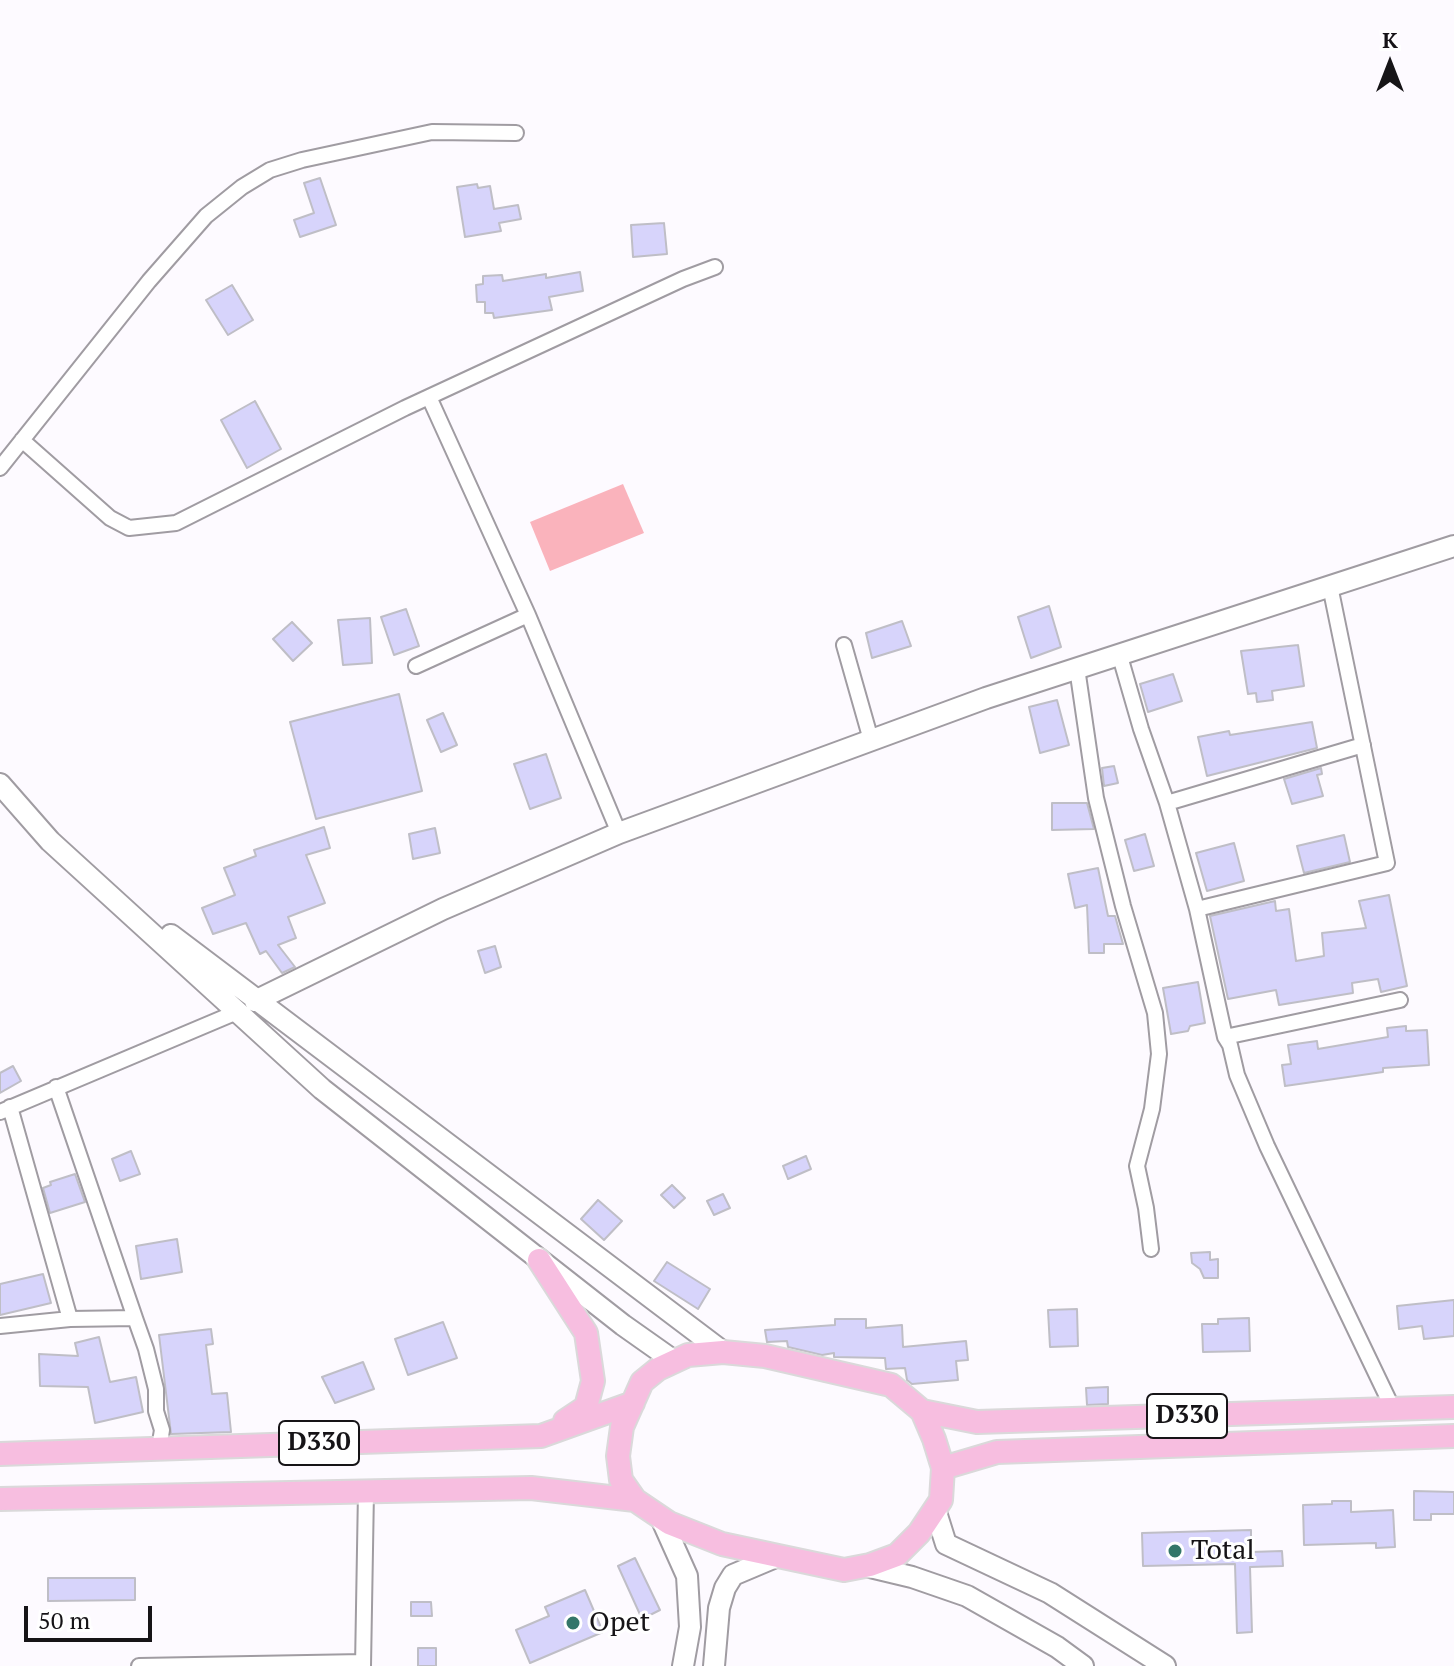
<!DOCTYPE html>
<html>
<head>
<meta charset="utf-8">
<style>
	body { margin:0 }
	#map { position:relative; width:1454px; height:1666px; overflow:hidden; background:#fdfaff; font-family:"PT Serif",serif }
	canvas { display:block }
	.north { position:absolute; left:1350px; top:24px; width:80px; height:80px; -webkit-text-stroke:6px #fff; paint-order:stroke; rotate:0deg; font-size:22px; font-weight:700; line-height:32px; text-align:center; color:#161417 }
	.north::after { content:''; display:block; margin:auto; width:28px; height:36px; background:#161417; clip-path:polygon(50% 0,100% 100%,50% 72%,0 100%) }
	.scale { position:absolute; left:24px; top:1606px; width:128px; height:36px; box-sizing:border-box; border:4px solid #161417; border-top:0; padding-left:10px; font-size:24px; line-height:28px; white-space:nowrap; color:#161417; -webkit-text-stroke:6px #fff; paint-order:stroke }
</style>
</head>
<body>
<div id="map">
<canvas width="1454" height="1666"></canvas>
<div class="north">K</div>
<div class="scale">50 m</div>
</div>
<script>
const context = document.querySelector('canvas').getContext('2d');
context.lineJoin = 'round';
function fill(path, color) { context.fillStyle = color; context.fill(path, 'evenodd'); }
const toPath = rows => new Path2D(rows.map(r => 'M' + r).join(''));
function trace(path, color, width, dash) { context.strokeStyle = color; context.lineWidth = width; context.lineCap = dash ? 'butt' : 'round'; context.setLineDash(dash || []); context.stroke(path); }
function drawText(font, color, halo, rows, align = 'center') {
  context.font = font + ' "PT Serif",serif'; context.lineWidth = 6; context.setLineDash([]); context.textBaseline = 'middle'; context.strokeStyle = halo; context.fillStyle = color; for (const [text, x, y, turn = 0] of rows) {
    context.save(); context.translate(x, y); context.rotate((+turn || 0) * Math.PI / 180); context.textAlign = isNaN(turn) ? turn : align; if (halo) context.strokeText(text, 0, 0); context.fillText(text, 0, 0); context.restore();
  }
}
const green = toPath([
	[623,484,644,533,550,571,530,522]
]);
const building = toPath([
	[320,178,336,225,300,237,294,220,314,213,304,183,320,178],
	[477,184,478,188,490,186,494,209,518,205,521,219,499,223,501,231,465,237,457,187,477,184],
	[664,223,667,254,633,257,631,225,664,223],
	[580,272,583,291,549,297,552,310,494,318,493,313,485,313,485,302,477,302,476,285,483,284,483,276,502,275,503,281,546,274,546,278,580,272],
	[232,285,253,320,228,335,206,300,232,285],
	[255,401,281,449,247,468,221,420,255,401],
	[1049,606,1061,647,1031,658,1018,617,1049,606],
	[406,609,419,646,394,655,381,617,406,609],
	[370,618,372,663,343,665,338,620,370,618],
	[902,621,911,646,872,658,866,633,902,621],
	[292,622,312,643,293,661,273,639,292,622],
	[1298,645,1304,686,1272,691,1273,700,1257,702,1256,693,1248,694,1241,651,1298,645],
	[1173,674,1182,701,1148,712,1140,684,1173,674],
	[399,694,422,791,316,819,290,722,399,694],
	[1057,700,1069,745,1040,753,1029,707,1057,700],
	[443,713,457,745,441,752,427,720,443,713],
	[1312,722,1317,748,1207,776,1198,737,1229,731,1230,735,1312,722],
	[546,754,561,798,530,809,514,764,546,754],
	[1114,766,1118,783,1104,786,1102,768,1114,766],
	[1321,768,1322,774,1317,775,1323,796,1292,804,1284,779,1321,768],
	[1052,803,1087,803,1094,829,1052,830,1052,803],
	[324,827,330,848,306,855,325,903,288,917,296,938,278,945,295,967,282,973,266,951,260,954,246,923,213,934,202,908,235,895,224,868,256,856,254,850,324,827],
	[435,828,440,853,413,859,409,834,435,828],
	[1145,834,1154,866,1134,871,1125,840,1145,834],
	[1344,835,1350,862,1304,873,1297,846,1344,835],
	[1234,843,1244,881,1207,891,1196,853,1234,843],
	[1098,868,1108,916,1115,916,1123,944,1104,944,1104,953,1089,953,1087,905,1075,908,1068,874,1098,868],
	[1389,895,1407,986,1381,992,1378,979,1352,983,1353,993,1279,1005,1276,990,1228,999,1210,916,1275,901,1276,911,1289,909,1296,961,1324,956,1322,933,1366,928,1359,901,1389,895],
	[495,946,501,967,485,973,478,951,495,946],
	[1198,982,1205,1023,1190,1026,1188,1031,1171,1034,1163,988,1198,982],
	[1406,1026,1406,1031,1427,1030,1429,1065,1383,1068,1383,1072,1285,1086,1282,1065,1291,1064,1288,1045,1317,1041,1318,1049,1388,1037,1387,1028,1406,1026],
	[13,1066,21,1081,0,1093,0,1073,13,1066],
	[131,1151,140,1174,120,1181,112,1159,131,1151],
	[806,1156,811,1169,788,1179,783,1166,806,1156],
	[75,1174,85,1202,50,1213,43,1188,51,1185,50,1182,75,1174],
	[672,1185,685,1198,674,1208,661,1195,672,1185],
	[723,1194,730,1208,714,1215,707,1201,723,1194],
	[598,1200,622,1221,604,1240,581,1219,598,1200],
	[177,1239,182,1272,141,1279,136,1246,177,1239],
	[1210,1252,1210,1260,1218,1259,1218,1278,1204,1278,1200,1269,1192,1263,1191,1253,1210,1252],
	[667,1262,710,1289,698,1309,654,1281,667,1262],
	[43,1274,51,1303,0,1315,0,1284,43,1274],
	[1454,1300,1454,1336,1424,1339,1422,1326,1399,1329,1397,1306,1454,1300],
	[1077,1309,1078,1346,1050,1347,1048,1310,1077,1309],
	[1249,1318,1250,1351,1203,1352,1202,1324,1218,1324,1218,1319,1249,1318],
	[835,1319,866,1319,866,1328,902,1325,903,1347,966,1341,968,1360,956,1361,958,1380,912,1384,907,1380,905,1368,886,1369,885,1358,834,1357,834,1353,822,1355,788,1347,787,1341,767,1342,765,1330,835,1325,835,1319],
	[443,1322,457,1358,408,1375,395,1339,443,1322],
	[211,1329,213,1344,206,1345,212,1394,227,1393,231,1432,171,1434,159,1335,211,1329],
	[99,1337,110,1382,136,1377,143,1412,95,1423,88,1387,40,1386,39,1354,78,1356,75,1343,99,1337],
	[363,1362,374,1389,335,1403,322,1377,363,1362],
	[1108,1387,1108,1404,1087,1405,1086,1388,1108,1387],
	[1414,1491,1454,1492,1454,1514,1431,1514,1431,1520,1414,1520,1414,1491],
	[1332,1501,1351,1501,1351,1512,1393,1510,1395,1547,1376,1548,1376,1543,1304,1545,1303,1505,1332,1504,1332,1501],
	[1251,1530,1251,1552,1282,1551,1283,1566,1250,1567,1252,1632,1237,1633,1235,1564,1143,1566,1142,1533,1251,1530],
	[635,1558,660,1610,642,1619,618,1566,635,1558],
	[48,1578,135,1578,135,1600,48,1601,48,1578],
	[585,1590,603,1632,530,1663,516,1630,549,1616,545,1607,585,1590],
	[411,1602,431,1602,432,1616,411,1616,411,1602],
	[418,1648,436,1648,436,1666,418,1666,418,1648]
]);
const street = toPath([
	[429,397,528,615,619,833],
	[22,440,110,518,129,528,176,523,405,408,683,279,715,267],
	[0,468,149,281,206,216,242,187,270,170,302,160,432,132,516,133],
	[844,645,871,740],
	[1119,653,1141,729,1167,803,1197,909,1225,1037,1230,1045,1237,1075,1267,1146,1393,1409],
	[416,666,528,615],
	[1077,668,1096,798,1123,906,1155,1013,1159,1054,1152,1109,1137,1166,1146,1208,1151,1249],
	[1167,803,1363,745],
	[1197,909,1387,863,1330,586],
	[1225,1037,1400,1000],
	[56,1087,135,1318],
	[10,1107,70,1319],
	[0,1112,237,1012],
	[0,1326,70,1319,135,1318,146,1349,156,1389,156,1411,162,1430,159,1448],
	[139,1666,363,1662],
	[363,1666,366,1491]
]);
const secondary = toPath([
	[0,784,50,841,322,1089,623,1325,674,1361],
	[171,935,723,1352],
	[255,1001,443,909,619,833,986,698,1454,546],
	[935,1509,946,1544,1050,1593,1165,1666],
	[661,1518,687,1576,690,1627,683,1666],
	[866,1566,912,1577,967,1596,1057,1647,1083,1666],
	[714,1666,719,1608,725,1588,733,1575,778,1556]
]);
const primary = toPath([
	[539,1260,586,1333,593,1381,586,1407,565,1421],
	[723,1352,765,1356,891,1385,922,1411,934,1439,943,1468,941,1500,919,1533,897,1555,870,1565,844,1570,778,1556,722,1544,669,1523,635,1500,621,1480,618,1456,622,1427,642,1382,658,1369,688,1355,723,1352],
	[922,1411,977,1422,1454,1407],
	[0,1454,541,1436,633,1403],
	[943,1468,997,1452,1454,1436],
	[0,1499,531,1488,635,1500]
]);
const markers = [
	[1175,1551,8,"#337669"],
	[573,1623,8,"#337669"]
];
const shields = [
	[1187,1416,80],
	[319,1443,80]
];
const shieldNames = [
	["D330",1187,1416],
	["D330",319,1443]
];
const poiNames = [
	["Total",1191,1551],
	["Opet",589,1623]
];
fill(green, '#fab3bc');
fill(building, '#d7d4fb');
trace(building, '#bfbec6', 2);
trace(street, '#a09ca2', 18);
trace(secondary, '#a09ca2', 24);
trace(primary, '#dad9da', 26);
trace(street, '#fff', 14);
trace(secondary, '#fff', 20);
trace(primary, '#f7bee0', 22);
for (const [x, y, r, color] of markers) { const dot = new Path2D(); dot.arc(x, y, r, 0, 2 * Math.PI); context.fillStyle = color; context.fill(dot); trace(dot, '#fff', 3); }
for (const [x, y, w] of shields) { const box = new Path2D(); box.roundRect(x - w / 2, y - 22, w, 44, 6); context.fillStyle = '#fff'; context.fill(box); trace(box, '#161417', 2); }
drawText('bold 26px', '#161417', null, shieldNames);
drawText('28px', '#161417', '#fff', poiNames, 'left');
</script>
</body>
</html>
